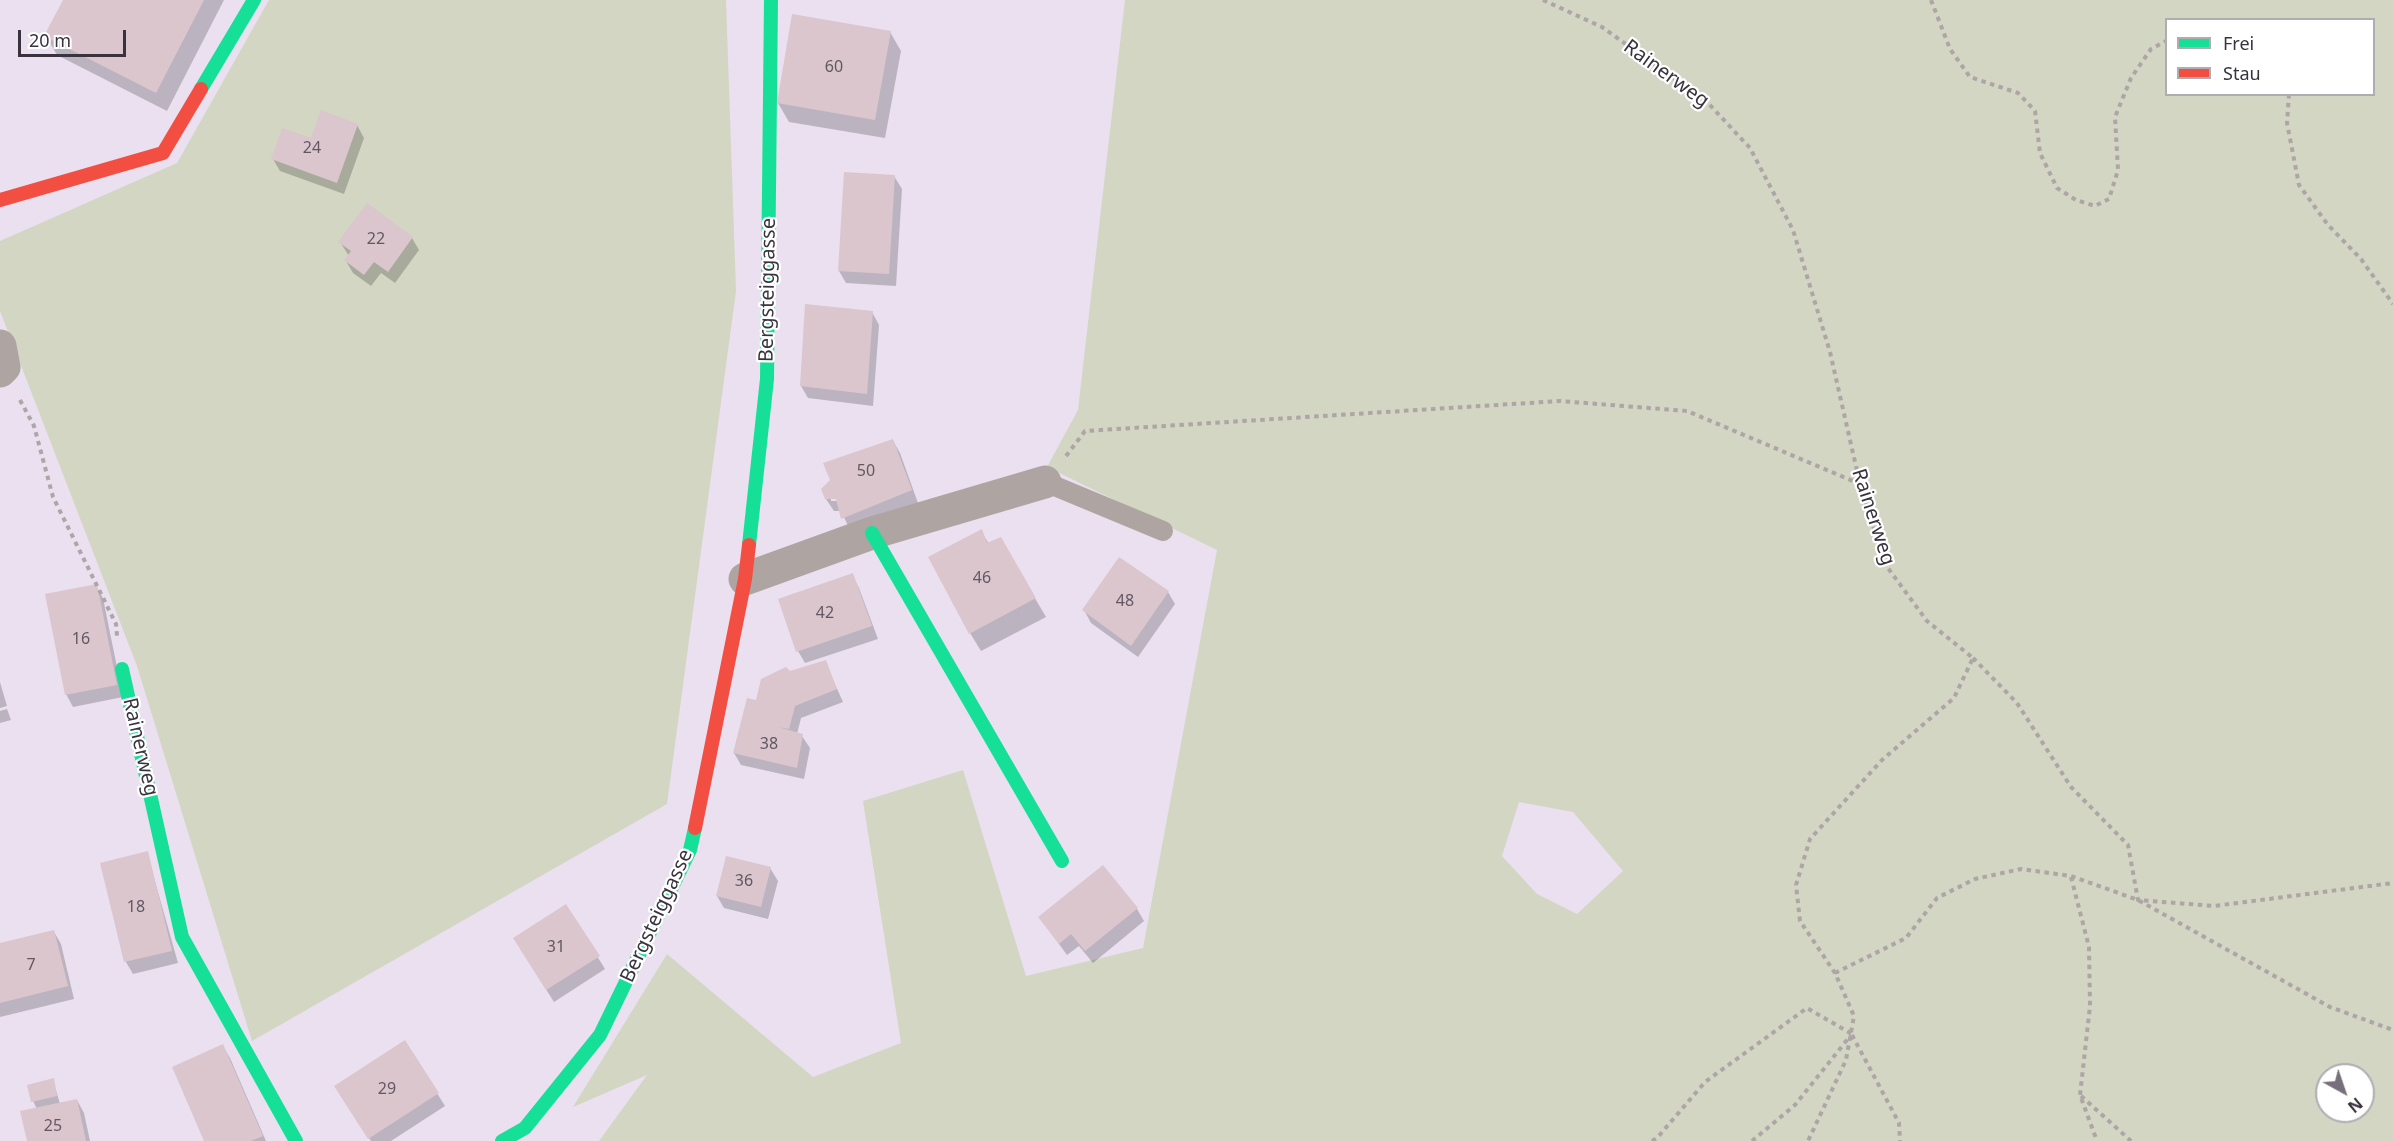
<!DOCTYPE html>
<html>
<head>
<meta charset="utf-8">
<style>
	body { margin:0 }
	#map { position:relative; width:2393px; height:1141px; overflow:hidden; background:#eae0f0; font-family:"Noto Sans",sans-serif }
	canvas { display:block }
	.legend { position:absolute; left:2165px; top:18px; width:210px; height:78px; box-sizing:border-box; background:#fff; border:2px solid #b0adb2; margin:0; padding:8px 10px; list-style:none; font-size:18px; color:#39333e }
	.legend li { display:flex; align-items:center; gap:12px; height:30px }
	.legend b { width:30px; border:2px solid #b0adb2 }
	.north { position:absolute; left:2315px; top:1063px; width:60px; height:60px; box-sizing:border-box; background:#fff; border:2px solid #b0adb2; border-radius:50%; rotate:140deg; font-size:16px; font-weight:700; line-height:24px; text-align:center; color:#39333e }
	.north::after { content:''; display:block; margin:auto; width:21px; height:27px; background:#77707c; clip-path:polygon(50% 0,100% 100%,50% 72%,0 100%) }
	.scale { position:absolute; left:18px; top:30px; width:108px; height:27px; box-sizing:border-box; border:3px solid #39333e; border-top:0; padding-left:8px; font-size:18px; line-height:21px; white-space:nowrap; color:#39333e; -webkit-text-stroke:4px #fff; paint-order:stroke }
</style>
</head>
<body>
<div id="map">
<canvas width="2393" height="1141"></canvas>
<ul class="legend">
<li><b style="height:8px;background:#16e098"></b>Frei</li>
<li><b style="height:8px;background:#f24e42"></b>Stau</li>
</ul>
<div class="north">N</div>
<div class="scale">20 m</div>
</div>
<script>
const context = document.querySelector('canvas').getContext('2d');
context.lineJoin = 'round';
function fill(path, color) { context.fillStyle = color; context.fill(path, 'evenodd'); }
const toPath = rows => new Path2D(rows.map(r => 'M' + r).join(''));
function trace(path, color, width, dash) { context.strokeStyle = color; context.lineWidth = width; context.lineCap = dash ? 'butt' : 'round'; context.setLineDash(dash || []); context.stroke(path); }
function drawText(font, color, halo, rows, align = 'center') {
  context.font = font + ' "Noto Sans",sans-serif'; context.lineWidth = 4.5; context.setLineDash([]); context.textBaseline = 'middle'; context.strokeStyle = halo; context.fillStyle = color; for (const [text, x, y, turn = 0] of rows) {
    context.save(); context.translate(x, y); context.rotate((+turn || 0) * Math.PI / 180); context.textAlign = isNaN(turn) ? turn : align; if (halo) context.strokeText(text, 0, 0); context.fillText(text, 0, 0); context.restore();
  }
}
const green = toPath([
	[269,0,726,0,736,291,667,804,252,1041,137,666,0,311,0,241,177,163],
	[1125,0,2393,0,2393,1141,599,1141,647,1075,573,1107,667,954,813,1077,901,1043,863,801,963,770,1026,976,1143,948,1217,550,1047,467,1078,410],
	[2166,20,2374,20,2374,94,2166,94],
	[1519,802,1573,812,1623,871,1577,914,1537,894,1502,856],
	[2327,1075,2363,1075,2363,1111,2327,1111]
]);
const shadow = toPath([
	[65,0,224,0,167,111,57,55,46,36],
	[890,32,901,51,885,138,789,122,778,103],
	[357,125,364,138,344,194,280,171,273,159,312,140],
	[894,176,902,189,896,286,846,283,839,271],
	[412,238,419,250,395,283,381,273,371,286,353,273,346,261,349,256,340,242],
	[872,312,879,325,873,406,808,398,801,386],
	[893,441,900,453,918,503,850,530,841,511,834,511,826,499],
	[831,498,844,501,831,501],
	[981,531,989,544,1000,539,1046,617,981,651,970,633],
	[852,575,859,588,878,639,805,663,798,651],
	[96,586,103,598,123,697,73,707,66,694],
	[1168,592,1175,604,1138,657,1091,623,1084,610],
	[825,662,843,702,801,718,797,734,802,736,810,748,804,779,741,765,734,753,757,701],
	[0,682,7,706,0,708],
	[7,709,11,720,0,723,0,711],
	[147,853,178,963,133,974,126,962,102,864],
	[1103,867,1137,909,1144,921,1093,963,1079,946,1067,955,1040,918],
	[770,868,778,881,768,919,724,908,717,896],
	[566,906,605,969,554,1002,522,951],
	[54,932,61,944,74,999,0,1017,0,945],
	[405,1042,445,1106,391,1141,371,1141,343,1098],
	[223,1046,230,1058,266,1141,206,1141],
	[53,1080,60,1104,77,1100,84,1113,90,1141,28,1141,37,1109,33,1101]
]);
const building = toPath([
	[63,0,204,0,156,93,44,36],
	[792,14,891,31,875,120,777,103],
	[321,110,358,124,337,183,271,159,282,128,311,138],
	[844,172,895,175,889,274,838,271],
	[367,203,413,237,388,272,374,262,364,275,344,260,351,251,338,242],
	[805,304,873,311,867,394,800,386],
	[893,439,912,490,841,519,836,499,825,499,821,489,830,480,823,463],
	[982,529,987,543,1001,537,1036,598,969,634,928,557],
	[1119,557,1169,591,1131,646,1082,610],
	[853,573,872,626,796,652,778,599],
	[97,584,117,685,65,695,45,594],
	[826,660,837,689,795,706,789,729,778,727,803,734,797,768,733,753,747,698,756,700,761,679,786,667,790,671],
	[148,851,172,951,124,962,100,863],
	[726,856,771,867,761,907,716,896],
	[1103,865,1138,908,1085,951,1071,934,1059,944,1038,917],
	[566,904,600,956,546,990,513,938],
	[54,930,68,986,0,1003,0,943],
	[405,1040,439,1093,368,1139,334,1086],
	[223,1044,263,1136,251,1141,204,1141,172,1067],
	[54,1078,57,1096,31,1102,27,1085],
	[77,1099,86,1141,27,1141,20,1111]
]);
const path = toPath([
	[1543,0,1602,27,1708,103,1750,148,1793,230,1830,352,1860,484,1885,564,1927,621,1973,658,1954,698,1882,760,1810,839,1796,885,1800,921,1835,973,1854,1016,1846,1060,1808,1141],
	[1931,0,1950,49,1970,77,2018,93,2035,111,2040,153,2057,188,2076,200,2095,206,2109,199,2118,170,2115,117,2131,78,2151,49,2166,41],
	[2289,94,2287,123,2299,185,2328,225,2361,259,2393,304],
	[20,400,34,426,53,497,116,624,117,636],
	[1066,456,1085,431,1560,401,1687,411,1860,484],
	[1973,658,2017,703,2071,787,2128,845,2138,900,2214,906,2393,883],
	[2071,877,2089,947,2090,1006,2080,1095,2097,1141],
	[1835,973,1906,938,1937,898,1975,879,2021,869,2071,876,2138,900,2330,1007,2393,1030],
	[1852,1035,1899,1123,1900,1141],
	[2081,1096,2131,1141],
	[1652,1141,1657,1138,1705,1082,1807,1008,1852,1034],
	[1752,1141,1795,1105,1851,1035]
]);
const lane = toPath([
	[1045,482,1163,531]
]);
const street = toPath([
	[0,346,4,367,0,371],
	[745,579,872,533,1045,482]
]);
const fast = toPath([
	[201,89,254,0],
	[872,533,1062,861],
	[749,545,767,379,771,0],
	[122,669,182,937,296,1141],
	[502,1141,525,1128,600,1035,690,850,695,828]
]);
const jam = toPath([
	[0,200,163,153,201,89],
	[695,828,745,579,749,545]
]);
const numberNames = [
	["60",834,67],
	["24",312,148],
	["22",376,239],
	["50",866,471],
	["46",982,578],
	["48",1125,601],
	["42",825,613],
	["16",81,639],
	["38",769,744],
	["36",744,881],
	["18",136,907],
	["31",556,947],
	["7",31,965],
	["29",387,1089],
	["25",53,1126]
];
const streetNames = [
	["Rainerweg",1666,74,36],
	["Bergsteiggasse",768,290,-89],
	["Rainerweg",1873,517,72],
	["Rainerweg",140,747,77],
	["Bergsteiggasse",657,916,-65]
];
fill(green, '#d2d6c3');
fill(shadow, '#0003');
fill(building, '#dac6cc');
trace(path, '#aea5a5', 4, [4.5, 4.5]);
trace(lane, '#aea4a1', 20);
trace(street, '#aea4a1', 33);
trace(fast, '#16e098', 14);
trace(jam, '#f24e42', 14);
drawText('16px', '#615862', null, numberNames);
drawText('20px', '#39333e', '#fff', streetNames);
</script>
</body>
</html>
